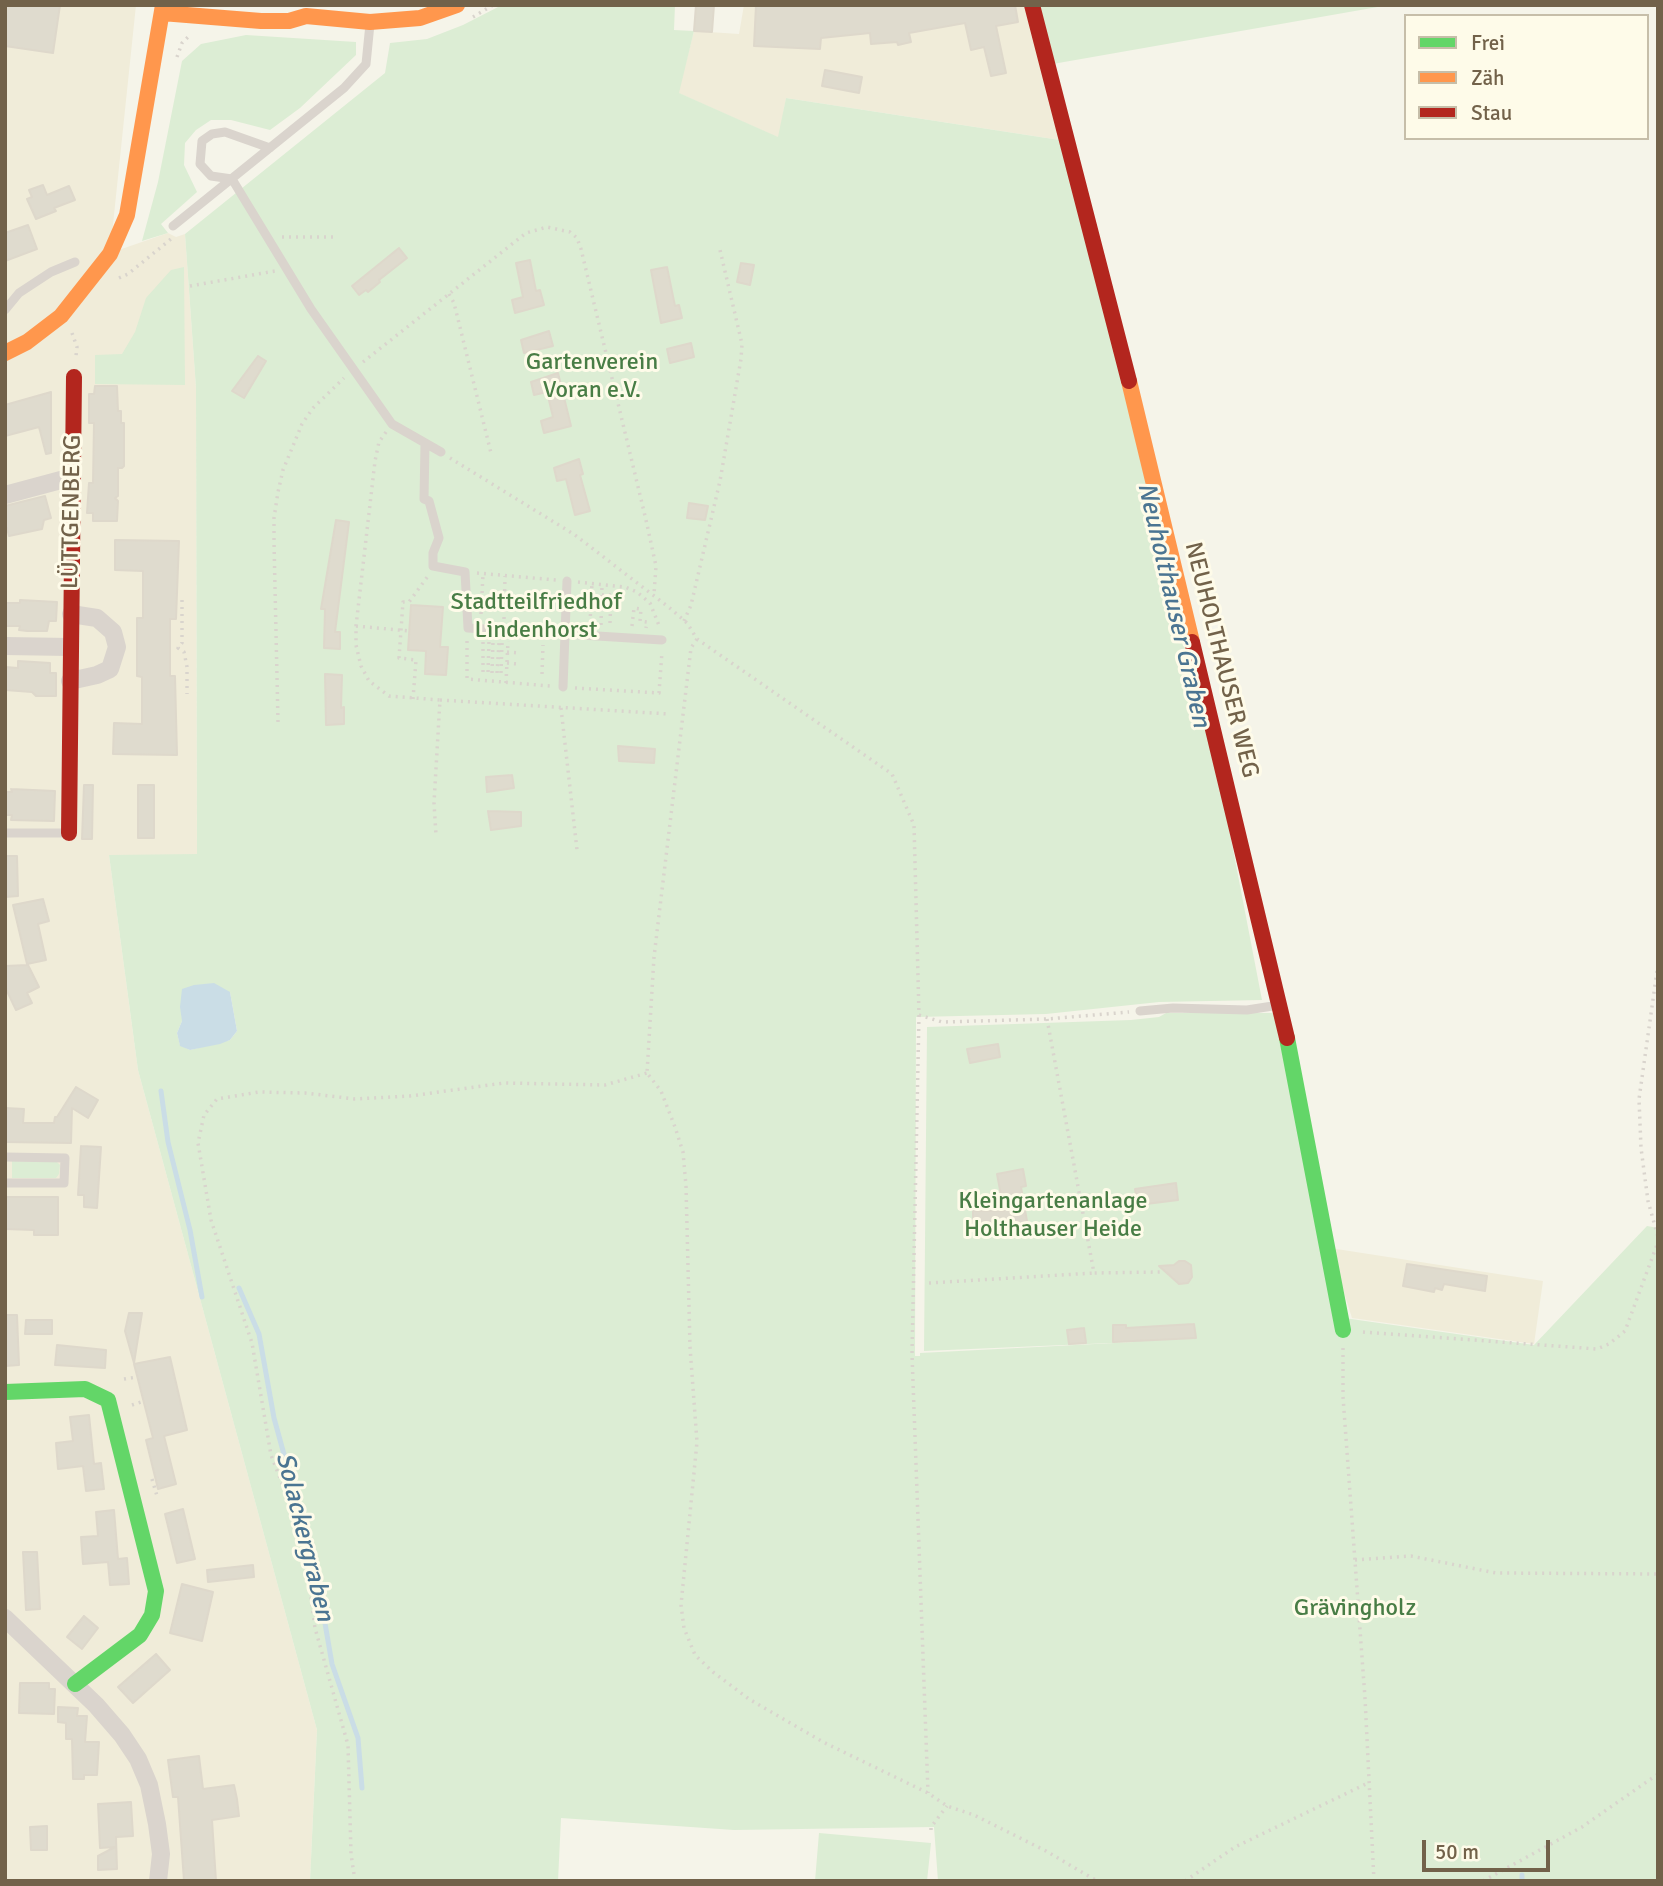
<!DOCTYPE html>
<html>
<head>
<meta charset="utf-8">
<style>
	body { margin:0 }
	#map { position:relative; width:1663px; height:1886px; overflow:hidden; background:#f5f4e9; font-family:Signika,sans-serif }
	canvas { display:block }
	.frame { position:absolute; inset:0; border:7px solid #72624a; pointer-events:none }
	.legend { position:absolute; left:1404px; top:14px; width:245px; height:126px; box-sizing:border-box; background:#fefbe9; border:2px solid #c6bea9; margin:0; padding:9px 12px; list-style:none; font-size:21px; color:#72624a }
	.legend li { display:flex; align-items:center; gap:14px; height:35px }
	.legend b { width:35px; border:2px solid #c6bea9 }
	.scale { position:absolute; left:1422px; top:1840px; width:128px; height:32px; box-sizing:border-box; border:4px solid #72624a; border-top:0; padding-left:9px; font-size:21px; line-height:24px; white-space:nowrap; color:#72624a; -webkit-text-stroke:5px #fefbe9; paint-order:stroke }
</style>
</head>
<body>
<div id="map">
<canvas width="1663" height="1886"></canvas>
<div class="frame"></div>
<ul class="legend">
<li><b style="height:9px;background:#63d668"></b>Frei</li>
<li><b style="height:9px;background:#ff974d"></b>Zäh</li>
<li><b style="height:9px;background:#b3261e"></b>Stau</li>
</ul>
<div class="scale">50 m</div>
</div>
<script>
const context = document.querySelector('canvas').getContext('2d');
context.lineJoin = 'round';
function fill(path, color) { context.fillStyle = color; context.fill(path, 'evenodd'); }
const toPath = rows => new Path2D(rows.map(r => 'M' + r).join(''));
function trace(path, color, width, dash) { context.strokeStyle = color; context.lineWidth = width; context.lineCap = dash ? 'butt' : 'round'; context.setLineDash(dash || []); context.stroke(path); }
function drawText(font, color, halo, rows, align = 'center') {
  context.font = font + ' Signika,sans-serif'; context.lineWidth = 6; context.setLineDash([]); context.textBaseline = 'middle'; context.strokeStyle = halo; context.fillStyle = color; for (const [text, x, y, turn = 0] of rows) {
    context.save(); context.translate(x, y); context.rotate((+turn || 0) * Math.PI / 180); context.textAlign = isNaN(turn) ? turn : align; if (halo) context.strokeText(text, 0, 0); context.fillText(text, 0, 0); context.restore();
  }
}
const residential = toPath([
	[5,5,136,5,110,253,168,233,176,237,185,234,196,388,197,855,109,855,138,1070,317,1730,310,1881,5,1881],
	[744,5,1032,5,1066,141,786,98,779,138,678,93,694,31,739,34],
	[1330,1248,1543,1281,1534,1344,1352,1318]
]);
const green = toPath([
	[502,5,675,5,674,30,694,31,679,93,778,137,786,98,1066,141,1211,735,1262,1000,1159,1002,1046,1014,916,1017,915,1356,920,1356,920,1353,1134,1342,924,1351,927,1027,1131,1020,1159,1017,1166,1013,1274,1013,1337,1317,1534,1345,1647,1226,1658,1228,1658,1881,938,1881,934,1827,734,1830,561,1818,558,1881,310,1881,317,1730,138,1070,109,855,197,854,196,388,185,234,385,73,390,43,427,39,463,25],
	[230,992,237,1031,230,1040,190,1050,180,1045,177,1033,182,1021],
	[1032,5,1389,5,1047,65],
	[246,35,356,42,356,55,300,108,270,130,231,120,211,120,196,130,185,143,184,165,197,192,161,224,168,233,142,241,158,182,182,61,201,44],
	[184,267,185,385,95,384,95,355,122,354,135,332,146,298,171,270],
	[12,1161,57,1162,60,1165,59,1174,56,1178,12,1178],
	[819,1833,931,1843,927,1881,815,1881]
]);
const water = toPath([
	[214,983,230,992,237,1031,230,1040,220,1044,190,1050,180,1046,177,1033,182,1021,180,1007,182,989,194,985]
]);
const stream = toPath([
	[161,1091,168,1142,190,1230,202,1297],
	[239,1288,259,1334,274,1418,316,1571,332,1664,358,1738,362,1788],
	[1522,1881,1522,1875]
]);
const building = toPath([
	[5,5,60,5,53,53,5,46,5,5],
	[696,5,714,5,712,32,694,31,696,5],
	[756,5,1015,5,1018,22,996,26,1006,73,991,76,984,47,971,50,965,23,909,33,911,42,898,45,897,42,871,44,870,33,821,38,820,49,754,46,756,5],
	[825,70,862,77,859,93,822,86,825,70],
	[43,185,47,195,69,186,75,200,54,208,56,211,36,219,27,199,32,197,29,190,43,185],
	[28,225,37,249,5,261,5,233,28,225],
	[399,248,407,258,379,280,380,282,368,292,366,290,359,295,352,286,399,248],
	[530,260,536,291,540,290,544,305,515,313,512,300,523,297,516,263,530,260],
	[741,263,754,265,750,285,737,282,741,263],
	[667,267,675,306,679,305,682,318,661,323,651,270,667,267],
	[549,331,553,346,524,353,521,340,549,331],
	[691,343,694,357,670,363,667,349,691,343],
	[258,356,266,361,244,398,232,391,258,356],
	[558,373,571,426,544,433,541,421,553,417,547,392,534,395,531,382,558,373],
	[95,386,117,386,118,411,121,411,121,423,124,423,124,466,122,468,118,468,118,496,115,498,118,501,117,521,93,521,93,513,87,513,89,483,93,483,94,423,89,423,89,394,94,394,95,386],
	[51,392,51,453,46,454,39,427,5,436,5,405,51,392],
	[579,459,583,474,580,475,590,511,575,515,566,479,557,481,554,468,579,459],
	[45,496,51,518,44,520,42,529,9,536,7,528,5,528,5,506,45,496],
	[689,503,708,506,705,520,687,518,689,503],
	[336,520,349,522,335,632,340,632,340,649,324,648,325,609,321,609,336,520],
	[115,540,179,541,176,619,170,619,170,676,175,676,177,755,113,754,114,723,142,724,142,677,137,676,137,618,143,618,143,571,115,570,115,540],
	[20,600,57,602,56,621,49,621,47,631,27,631,19,630,20,626,5,626,5,603,20,603,20,600],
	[411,605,443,607,440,647,448,647,446,675,425,674,426,651,408,650,411,605],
	[18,661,50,663,50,673,56,673,56,696,36,696,32,692,5,690,5,667,18,668,18,661],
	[325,674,342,675,341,708,344,707,344,724,326,725,325,674],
	[618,746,655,749,654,763,619,761,618,746],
	[512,775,514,788,487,792,486,777,512,775],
	[84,785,93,785,92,839,82,839,84,785],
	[138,785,154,785,154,838,138,838,138,785],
	[11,789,55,791,54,821,11,820,12,815,5,815,5,792,12,792,11,789],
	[488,811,521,812,521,826,491,830,488,811],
	[5,856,17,856,18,896,5,897,5,856],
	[43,899,49,921,38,924,46,960,27,964,13,905,43,899],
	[28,965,39,987,27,993,32,1003,16,1010,5,987,5,966,28,965],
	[998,1044,1000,1057,970,1063,967,1049,998,1044],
	[76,1087,98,1100,88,1118,72,1108,71,1143,5,1142,5,1108,24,1109,23,1123,54,1123,55,1117,57,1117,76,1087],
	[81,1146,101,1147,97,1208,84,1207,84,1195,78,1195,81,1146],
	[1023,1169,1026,1186,1021,1187,1028,1227,986,1229,986,1224,973,1224,973,1211,1004,1211,997,1174,1023,1169],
	[1176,1183,1178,1200,1138,1205,1135,1189,1176,1183],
	[5,1197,58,1197,58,1235,34,1235,34,1230,5,1229,5,1197],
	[1179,1261,1185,1261,1191,1265,1192,1277,1188,1283,1179,1284,1159,1266,1174,1265,1179,1261],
	[1407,1264,1487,1276,1485,1291,1444,1284,1442,1290,1435,1288,1434,1292,1403,1286,1407,1264],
	[129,1313,142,1313,134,1363,125,1331,129,1313],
	[5,1315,17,1315,19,1365,5,1366,5,1315],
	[26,1320,52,1320,52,1334,25,1334,26,1320],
	[1194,1324,1196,1338,1113,1342,1113,1325,1126,1325,1126,1328,1194,1324],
	[1084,1328,1086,1343,1069,1344,1067,1330,1084,1328],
	[57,1345,106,1350,105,1368,55,1365,57,1345],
	[170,1357,187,1430,164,1436,176,1484,158,1489,146,1440,153,1438,134,1364,170,1357],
	[89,1415,94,1464,101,1463,104,1489,86,1491,83,1466,58,1469,56,1443,73,1441,70,1417,89,1415],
	[183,1509,195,1559,177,1563,165,1514,183,1509],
	[114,1510,118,1559,127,1558,129,1584,110,1585,108,1562,83,1564,81,1537,98,1536,96,1512,114,1510],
	[23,1552,37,1552,40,1609,26,1610,23,1552],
	[253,1565,254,1577,208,1582,207,1570,253,1565],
	[182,1584,213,1592,202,1641,170,1633,182,1584],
	[84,1616,98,1628,82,1649,67,1637,84,1616],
	[156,1654,170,1670,133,1703,118,1687,156,1654],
	[20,1683,49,1683,49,1689,55,1689,54,1714,19,1713,20,1683],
	[58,1707,78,1708,77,1716,87,1716,85,1742,99,1742,97,1775,84,1775,84,1779,73,1779,72,1739,66,1739,66,1723,58,1722,58,1707],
	[199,1756,203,1789,234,1785,237,1799,239,1816,212,1820,216,1881,184,1881,178,1797,173,1797,168,1760,199,1756],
	[131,1802,133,1836,116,1837,117,1869,98,1870,98,1856,115,1847,100,1848,98,1804,131,1802],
	[47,1826,47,1850,31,1850,30,1827,47,1826]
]);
const path = toPath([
	[473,17,493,5],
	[177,57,182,43,188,37],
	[282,237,336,237],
	[119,278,128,274,171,239],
	[190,286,275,271],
	[449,294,454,303,491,453],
	[72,333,77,347,76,356],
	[363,362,526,233,547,227,570,232,577,238,581,249,646,520,656,566,654,594],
	[386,432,379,442,375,461,356,626,356,645,361,666,369,681,389,696,440,700,434,803,436,835],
	[450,458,575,535,671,609,687,623,697,639,892,774,914,825,919,1015,912,1354,928,1793],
	[477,573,556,580],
	[578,582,625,587,637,592,650,603,660,628],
	[602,595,611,595,610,623,607,623],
	[182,600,182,643,178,648,184,652,187,667,187,694],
	[481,614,483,574],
	[504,619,505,576],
	[684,621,691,605,720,481,741,359,742,344,720,250],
	[590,623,592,583],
	[601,625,602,585],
	[356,626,409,631],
	[632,626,634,608,641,609,640,621,647,622,646,628],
	[697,639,691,648,654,957,647,1073,661,1091,675,1127,683,1152,686,1186,690,1347,697,1442,681,1605,684,1628,695,1655,713,1672,749,1699,823,1742,928,1793,947,1806,974,1815,1046,1851,1097,1881],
	[467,641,467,679,550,686],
	[507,652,519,653],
	[507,663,518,664],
	[483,672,483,641],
	[488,672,489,641],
	[492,673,493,641],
	[497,673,499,643],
	[501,673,502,643],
	[542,674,543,645],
	[506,683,508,641],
	[575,688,659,693,662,652],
	[413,699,416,660,399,658,403,602,409,602,428,576],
	[440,700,669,714],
	[561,708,577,850],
	[278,722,274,542,274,518,278,492,283,470,302,424,313,408,344,378],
	[1658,964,1639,1099,1641,1148,1648,1201,1658,1237],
	[919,1015,942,1022,1047,1019,1129,1012],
	[1047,1019,1094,1273,1161,1272],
	[929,1283,1094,1273],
	[1363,1332,1597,1349,1609,1344,1625,1331,1658,1242],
	[1343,1348,1343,1397,1365,1698,1374,1881],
	[124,1379,137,1377],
	[132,1405,144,1401],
	[152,1479,157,1496],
	[1355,1560,1411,1556,1496,1573,1658,1574],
	[931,1830,931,1827,947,1806],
	[355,1881,351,1854,348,1745,315,1628,307,1566,291,1506,271,1455,252,1343,211,1220,198,1143,204,1115,217,1099,259,1092,305,1093,355,1099,410,1096,504,1083,605,1085,647,1073],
	[1185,1881,1235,1847,1368,1783],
	[1483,1881,1582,1827,1658,1774]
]);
const lane = toPath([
	[232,179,311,309,392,424,441,452],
	[232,179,211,176,200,164,202,141,212,134,225,132,270,148],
	[173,226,344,88,366,64,370,24],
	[5,310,19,293,51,272,75,262],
	[425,444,424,499,429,501,439,538,433,553,433,566,465,572,468,628,662,640],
	[563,687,567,581],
	[5,833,66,833],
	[1140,1011,1173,1008,1247,1010,1279,1005],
	[5,1157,65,1158,64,1183,5,1183]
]);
const street = toPath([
	[5,495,72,477],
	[5,646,70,647],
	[70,681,97,675,110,669,117,647,113,632,97,618,71,614],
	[5,1618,96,1705,122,1735,138,1759,149,1785,157,1824,161,1854,158,1881]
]);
const fast = toPath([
	[1287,1038,1343,1330],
	[5,1392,85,1389,108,1400,156,1591,152,1615,140,1635,75,1684]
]);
const slow = toPath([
	[162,13,261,21,289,21,306,16,370,22,420,18,457,5],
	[5,353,27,342,61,316,110,254,127,215,163,5],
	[1129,381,1192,642]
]);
const jam = toPath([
	[1032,5,1129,381],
	[1192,642,1287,1038],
	[69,833,74,377]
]);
const parkNames = [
	["Gartenverein",592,363],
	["Voran e.V.",592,391],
	["Stadtteilfriedhof",536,603],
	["Lindenhorst",536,631],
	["Kleingartenanlage",1053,1202],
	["Holthauser Heide",1053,1230],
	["Grävingholz",1355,1609]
];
const streetNames = [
	["LÜTTGENBERG",72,512,-89],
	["NEUHOLTHAUSER WEG",1221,660,76]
];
const waterNames = [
	["Neuholthauser Graben",1173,605,77],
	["Solackergraben",304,1537,76]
];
fill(residential, '#f0ecd9');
fill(green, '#dcedd4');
fill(water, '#cadde6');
trace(stream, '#cadde6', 5);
fill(building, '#dfdbce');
trace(building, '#ded8cb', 2);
trace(path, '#d9d4cd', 3.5, [2, 5]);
trace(lane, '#dad4cd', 9);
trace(street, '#dad4cd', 18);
trace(fast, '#63d668', 16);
trace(slow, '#ff974d', 16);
trace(jam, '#b3261e', 16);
drawText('24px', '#487d45', '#fefbe9', parkNames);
drawText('24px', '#72624a', '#fefbe9', streetNames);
drawText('italic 26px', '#4b7592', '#fefbe9', waterNames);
</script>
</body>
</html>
